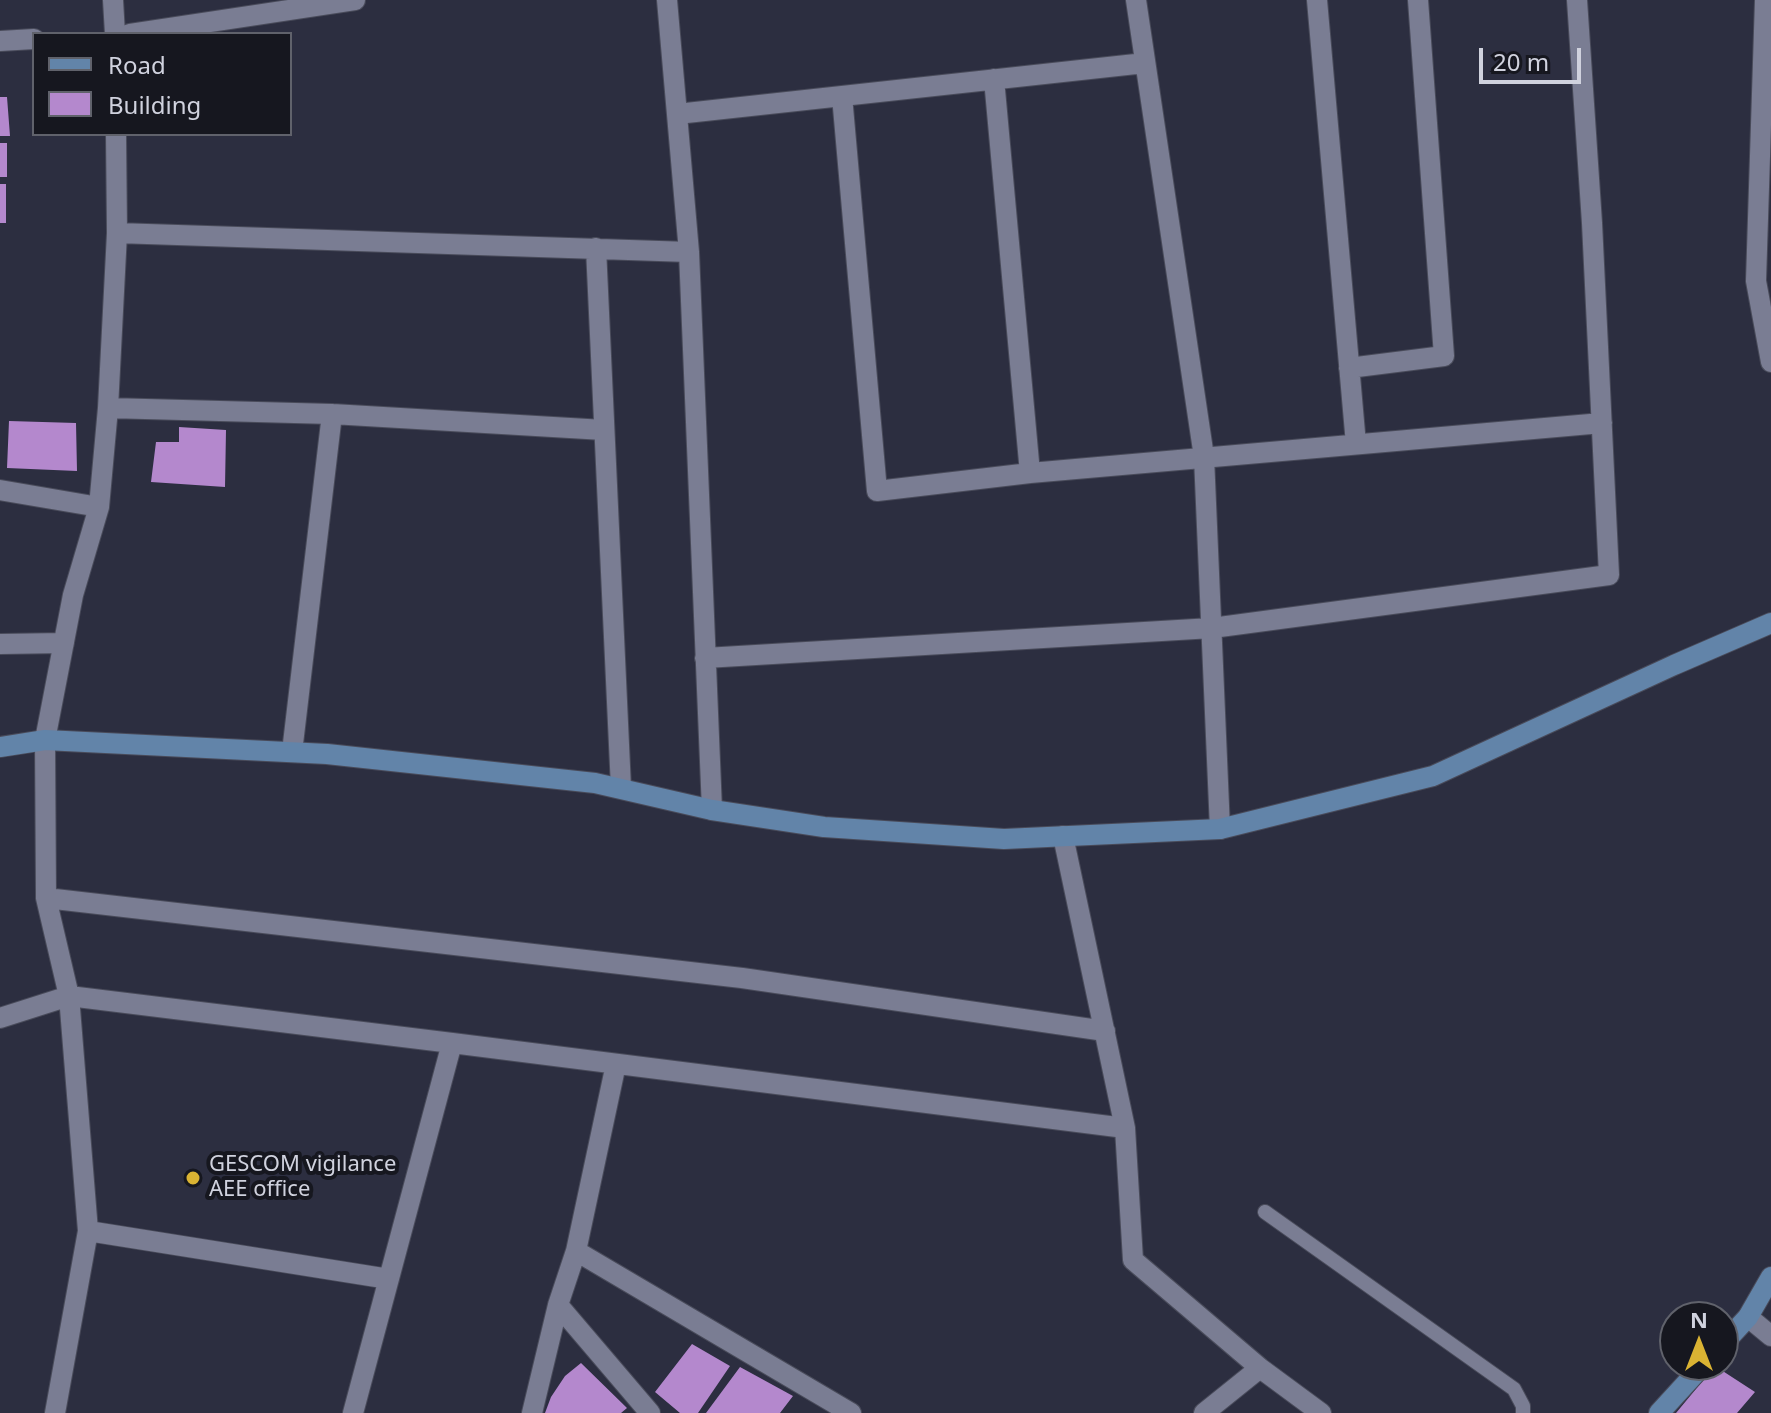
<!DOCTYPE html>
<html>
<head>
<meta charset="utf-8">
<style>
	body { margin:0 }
	#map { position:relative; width:1771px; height:1413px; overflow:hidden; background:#2c2e40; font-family:"Noto Sans",sans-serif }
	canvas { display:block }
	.legend { position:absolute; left:32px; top:32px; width:260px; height:104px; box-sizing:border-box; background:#16171f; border:2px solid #60626b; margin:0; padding:10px 14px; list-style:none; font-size:24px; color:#d0d2de }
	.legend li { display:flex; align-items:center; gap:16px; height:40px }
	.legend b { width:40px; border:2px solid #60626b }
	.north { position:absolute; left:1659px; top:1301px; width:80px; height:80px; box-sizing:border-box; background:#16171f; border:2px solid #60626b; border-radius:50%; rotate:0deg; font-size:22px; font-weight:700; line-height:32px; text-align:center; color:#d0d2de }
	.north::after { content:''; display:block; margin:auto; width:28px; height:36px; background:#dab333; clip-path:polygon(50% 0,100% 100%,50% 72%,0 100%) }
	.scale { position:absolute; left:1479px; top:48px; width:102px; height:36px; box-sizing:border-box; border:4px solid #d0d2de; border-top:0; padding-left:10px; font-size:24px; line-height:28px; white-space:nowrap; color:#d0d2de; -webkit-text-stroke:6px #16171f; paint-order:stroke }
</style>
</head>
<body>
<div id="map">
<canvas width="1771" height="1413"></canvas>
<ul class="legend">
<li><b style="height:10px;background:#6284a9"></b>Road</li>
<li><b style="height:22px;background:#b488cd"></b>Building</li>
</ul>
<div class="north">N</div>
<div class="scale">20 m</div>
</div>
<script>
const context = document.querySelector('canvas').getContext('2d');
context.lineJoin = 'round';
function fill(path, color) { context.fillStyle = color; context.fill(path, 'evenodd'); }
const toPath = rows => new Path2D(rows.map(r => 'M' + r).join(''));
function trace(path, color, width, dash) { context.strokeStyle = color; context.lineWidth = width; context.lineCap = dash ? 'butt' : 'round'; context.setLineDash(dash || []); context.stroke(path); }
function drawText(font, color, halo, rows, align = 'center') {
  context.font = font + ' "Noto Sans",sans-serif'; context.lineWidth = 8; context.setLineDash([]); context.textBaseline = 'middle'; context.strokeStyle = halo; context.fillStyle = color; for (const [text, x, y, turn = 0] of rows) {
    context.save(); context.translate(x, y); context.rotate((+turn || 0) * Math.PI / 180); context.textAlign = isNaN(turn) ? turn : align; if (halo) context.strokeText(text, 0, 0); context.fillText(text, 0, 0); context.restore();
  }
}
const building = toPath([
	[0,97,7,97,10,136,0,136],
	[0,143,7,143,7,177,0,177],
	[0,184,6,184,6,223,0,223],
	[9,421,76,423,77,471,7,468],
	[179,427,226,430,225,487,151,482,156,442,179,442],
	[692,1344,730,1366,698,1413,680,1413,655,1392],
	[581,1363,627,1408,621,1413,545,1413,551,1397,565,1376],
	[1715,1366,1755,1392,1737,1413,1676,1413],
	[740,1367,793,1396,780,1413,706,1413]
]);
const lane = toPath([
	[1265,1212,1514,1389,1523,1406,1523,1413]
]);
const street = toPath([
	[113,0,115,34],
	[667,0,689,252,712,810],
	[1136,0,1204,457,1220,829],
	[1317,0,1356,444],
	[1765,0,1756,281,1771,362],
	[130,34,355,0],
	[0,41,34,39],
	[994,79,1030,473],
	[842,96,877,491,1030,473,1602,423],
	[677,114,1145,63],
	[117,233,689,252],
	[596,248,621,788],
	[1349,368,1444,356,1418,0],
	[108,408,332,414,604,430],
	[0,490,99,507],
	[0,644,64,643],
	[705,658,1212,628,1609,575,1592,223,1577,0],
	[292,752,332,414],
	[1063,836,1125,1128],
	[46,898,742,978,1105,1031],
	[0,1018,69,996,452,1043,353,1413],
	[452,1043,1125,1128,1133,1260,1260,1368,1321,1413],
	[88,1231,389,1279],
	[576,1251,851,1413],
	[558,1305,650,1413],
	[1748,1317,1771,1336],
	[55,1413,88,1231,69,996,46,898,45,740,73,595,99,507,108,408,117,233,116,134],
	[532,1413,558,1305,576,1251,616,1064],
	[1204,1413,1260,1368]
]);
const secondary = toPath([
	[0,747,45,740,327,754,595,783,712,810,824,827,1004,839,1220,829,1433,776,1674,665,1771,623],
	[1723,1344,1748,1317,1771,1277],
	[1659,1413,1703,1365]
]);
const markers = [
	[193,1178,8,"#dab333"]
];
const poiNames = [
	["GESCOM vigilance",209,1165],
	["AEE office",209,1190]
];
fill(building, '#b488cd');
trace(lane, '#494b5a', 16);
trace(street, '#494b5a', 22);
trace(secondary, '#494b5a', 22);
trace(lane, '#7a7d93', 14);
trace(street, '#7a7d93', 20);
trace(secondary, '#6284a9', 20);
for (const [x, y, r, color] of markers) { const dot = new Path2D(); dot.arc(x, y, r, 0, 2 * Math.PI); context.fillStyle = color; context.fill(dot); trace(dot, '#16171f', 3); }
drawText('22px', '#d0d2de', '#16171f', poiNames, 'left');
</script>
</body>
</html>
